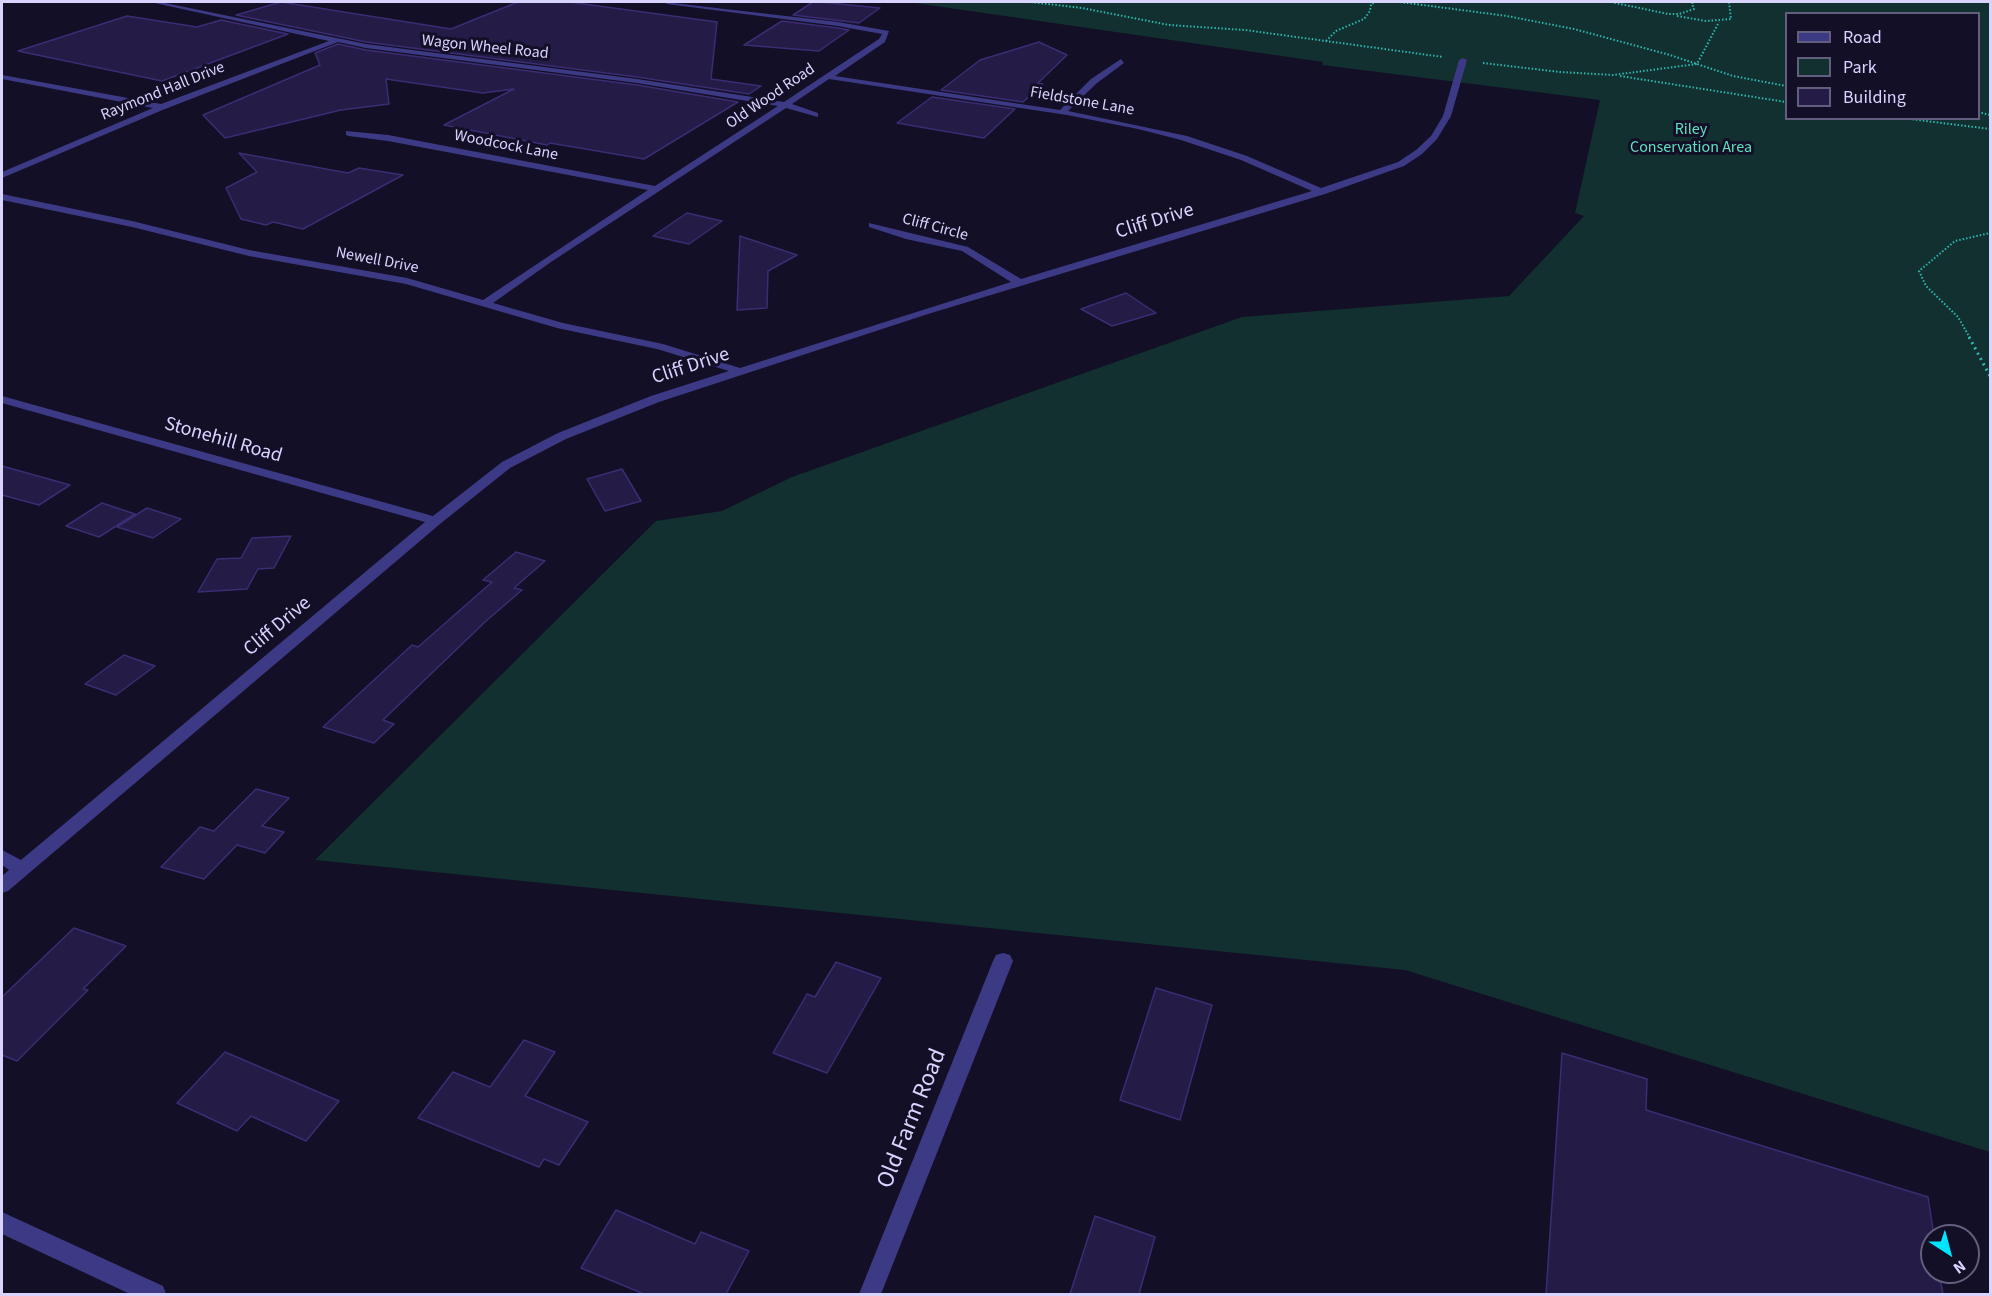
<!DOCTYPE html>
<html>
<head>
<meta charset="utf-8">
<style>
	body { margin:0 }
	#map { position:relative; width:1992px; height:1296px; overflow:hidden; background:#130f26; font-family:"Source Sans 3",sans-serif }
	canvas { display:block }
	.frame { position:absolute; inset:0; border:3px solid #d9d4ff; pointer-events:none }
	.legend { position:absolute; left:1785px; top:12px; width:195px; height:108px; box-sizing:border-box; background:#130f26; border:2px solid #625e7d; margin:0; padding:8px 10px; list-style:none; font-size:18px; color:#d9d4ff }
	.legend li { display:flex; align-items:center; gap:12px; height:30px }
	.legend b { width:30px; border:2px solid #625e7d }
	.north { position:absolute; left:1920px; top:1224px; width:60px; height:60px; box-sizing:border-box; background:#130f26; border:2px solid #625e7d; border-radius:50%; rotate:144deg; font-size:16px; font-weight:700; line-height:24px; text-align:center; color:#d9d4ff }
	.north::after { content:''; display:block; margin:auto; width:21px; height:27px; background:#00e5ff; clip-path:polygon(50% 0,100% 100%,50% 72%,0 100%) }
</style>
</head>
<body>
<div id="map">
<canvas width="1992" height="1296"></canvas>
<div class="frame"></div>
<ul class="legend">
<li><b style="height:8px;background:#3d3a85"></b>Road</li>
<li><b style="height:16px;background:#12302f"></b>Park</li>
<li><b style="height:16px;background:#241b47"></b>Building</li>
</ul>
<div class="north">N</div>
</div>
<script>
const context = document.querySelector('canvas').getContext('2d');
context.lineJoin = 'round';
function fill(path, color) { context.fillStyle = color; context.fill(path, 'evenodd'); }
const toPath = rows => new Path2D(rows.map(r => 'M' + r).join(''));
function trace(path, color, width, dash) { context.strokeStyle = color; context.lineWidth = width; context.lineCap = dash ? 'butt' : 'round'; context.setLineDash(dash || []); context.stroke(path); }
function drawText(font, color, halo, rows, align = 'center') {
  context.font = font + ' "Source Sans 3",sans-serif'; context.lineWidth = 6; context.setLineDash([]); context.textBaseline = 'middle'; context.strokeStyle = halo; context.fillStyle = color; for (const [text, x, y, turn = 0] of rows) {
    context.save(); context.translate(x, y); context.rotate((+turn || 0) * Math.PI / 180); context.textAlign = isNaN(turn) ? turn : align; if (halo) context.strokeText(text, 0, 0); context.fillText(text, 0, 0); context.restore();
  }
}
const green = toPath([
	[908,2,1990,2,1990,1152,1405,970,315,860,656,521,722,511,792,477,1242,317,1509,296,1584,216,1575,213,1600,100,1322,65,1323,62],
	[1786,14,1978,14,1978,118,1786,118]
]);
const building = toPath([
	[281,2,451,29,518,2,569,2,717,22,711,79,761,86,749,94,637,77,366,42,236,15,281,2],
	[813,2,820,2,880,8,859,23,793,15,813,2],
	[127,16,197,27,221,20,288,34,162,81,18,51,127,16],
	[782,21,838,28,849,30,819,51,744,45,782,21],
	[1039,42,1067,55,1038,83,1043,84,1023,102,941,90,980,60,1039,42],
	[338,44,366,50,637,85,738,102,644,159,550,143,547,145,444,125,514,89,483,93,386,79,389,104,341,110,225,138,203,115,320,65,315,53,338,44],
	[932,97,1015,109,984,138,897,123,932,97],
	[239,153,348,173,359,168,403,175,303,229,273,222,266,225,241,219,226,188,257,172,239,153],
	[687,213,722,221,689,244,653,236,687,213],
	[740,236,797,255,768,271,767,308,737,310,740,236],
	[1126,293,1156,313,1112,326,1081,309,1126,293],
	[2,466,70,485,39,505,2,495,2,466],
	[622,469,641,501,605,511,587,479,622,469],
	[102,503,135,514,99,537,66,526,102,503],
	[147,508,181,519,153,538,117,527,147,508],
	[291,536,274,568,258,569,247,589,198,592,217,559,241,558,252,538,291,536],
	[516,552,545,561,514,588,522,590,485,622,383,720,394,724,374,743,323,727,412,645,418,647,492,582,483,580,516,552],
	[124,655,155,666,116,695,85,684,124,655],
	[256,789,289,798,262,826,284,832,265,853,237,845,204,879,161,867,200,827,214,831,256,789],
	[74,928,126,946,83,989,88,990,17,1061,2,1055,2,997,74,928],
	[836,962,881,978,827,1073,773,1053,807,994,815,997,836,962],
	[1156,988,1212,1005,1180,1120,1120,1100,1156,988],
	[524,1040,555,1052,525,1096,588,1122,559,1165,544,1159,539,1167,418,1118,453,1072,490,1087,524,1040],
	[225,1052,339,1101,306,1141,251,1116,237,1131,177,1103,225,1052],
	[1562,1053,1647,1079,1646,1110,1928,1197,1934,1236,1932,1272,1939,1272,1943,1294,1546,1294,1562,1053],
	[616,1210,695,1244,701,1232,749,1251,726,1294,644,1294,581,1268,616,1210],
	[1095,1216,1155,1237,1139,1294,1070,1294,1095,1216]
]);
const pathFar1 = toPath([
	[1031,2,1082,8,1169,25,1245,30,1443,57],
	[1400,2,1507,16,1574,29,1670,55,1733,76,1786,86],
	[1611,2,1668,14,1679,14,1694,9,1692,3,1694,2],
	[1677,16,1706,21,1731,19,1729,2],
	[1326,41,1336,31,1364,19,1370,11,1371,4,1376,2],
	[1483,63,1560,72,1613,75,1697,64,1719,22],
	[1620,76,1786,102],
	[1978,112,1990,115],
	[1902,118,1990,129],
	[1970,338,1958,317,1926,286,1919,271,1955,241,1990,233]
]);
const path = toPath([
	[1969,337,1990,376]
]);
const street = toPath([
	[150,2,160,2,366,44,637,79,784,102,879,39,882,34,838,26,667,4,664,2,838,22,889,31,885,42,835,76,1060,110,1091,79,1121,59,1124,63,1097,83,1068,111,1187,136,1247,156,1321,188,1398,162,1416,150,1431,136,1443,116,1459,60,1463,58,1467,60,1451,116,1437,139,1422,154,1404,166,1325,194,928,314,659,402,566,439,510,468,440,524,8,891,2,893,2,876,9,870,2,865,2,850,21,860,425,522,2,403,2,396,433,516,502,462,558,433,651,396,729,371,657,349,557,328,406,284,249,256,132,227,2,200,2,194,132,221,249,250,407,278,483,300,648,190,388,141,349,136,346,135,346,131,388,135,655,186,778,106,637,83,366,48,338,42,165,109,2,178,2,172,153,108,2,79,2,75,161,104,329,41,150,2],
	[829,79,1067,115,1138,129,1181,140,1241,160,1312,191,1021,279,968,247,869,223,869,227,906,239,962,251,1011,282,740,368,663,344,563,323,493,303,551,262,786,108,818,117,818,113,792,104,829,79],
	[1003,953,1010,955,1013,961,881,1294,859,1294,993,961,996,955,1003,953],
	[2,1212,163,1286,166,1294,130,1294,2,1234,2,1212]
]);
const farStreetnames = [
	["Wagon Wheel Road",485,48,6],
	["Raymond Hall Drive",163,92,-22],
	["Old Wood Road",771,97,-34],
	["Fieldstone Lane",1082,102,10],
	["Woodcock Lane",506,146,11],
	["Cliff Circle",935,228,15],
	["Newell Drive",377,261,11]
];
const farParknames = [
	["Riley",1691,130],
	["Conservation Area",1691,148]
];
const streetNames = [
	["Cliff Drive",1155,222,-17],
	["Cliff Drive",691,367,-18],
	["Stonehill Road",223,441,16],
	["Cliff Drive",278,627,-40]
];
const nearStreetnames = [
	["Old Farm Road",913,1119,-68]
];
fill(green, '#12302f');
fill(building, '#241b47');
trace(building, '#3b2d73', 1.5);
trace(pathFar1, '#2fb8b0', 2, [1.5, 2]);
trace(path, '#2fb8b0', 3, [2, 4]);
fill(street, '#3d3a85');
drawText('16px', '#d9d4ff', '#130f26', farStreetnames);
drawText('16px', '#5fe0c0', '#130f26', farParknames);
drawText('20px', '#d9d4ff', '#130f26', streetNames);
drawText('24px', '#d9d4ff', '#130f26', nearStreetnames);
</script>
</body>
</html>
